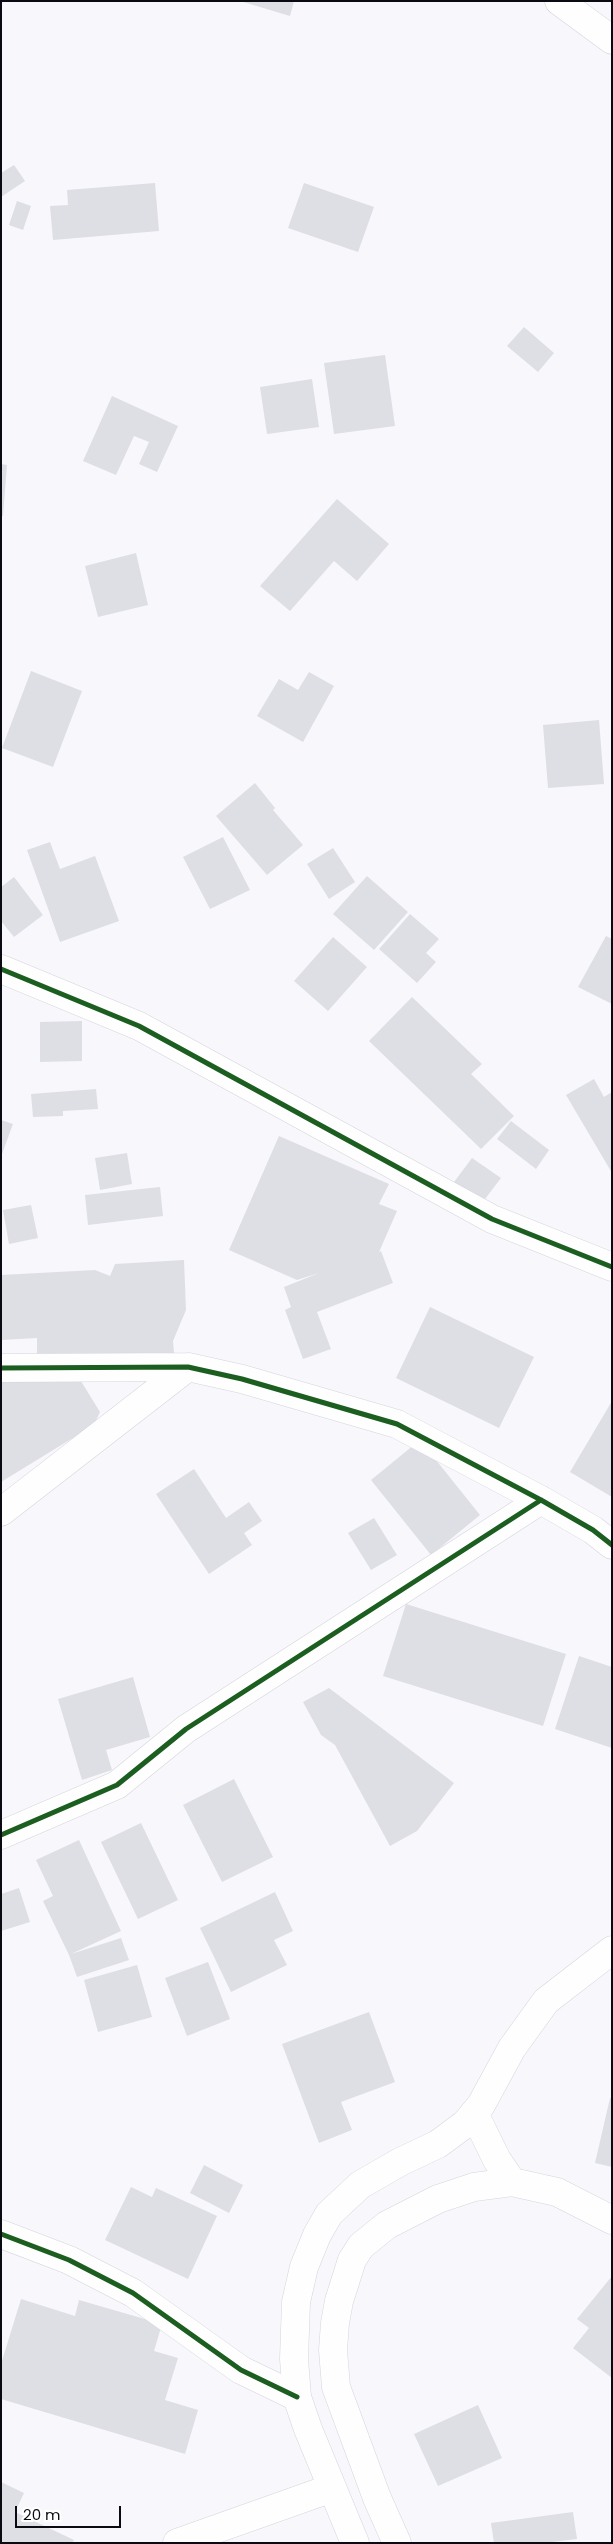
<!DOCTYPE html>
<html>
<head>
<meta charset="utf-8">
<style>
	body { margin:0 }
	#map { position:relative; width:613px; height:2544px; overflow:hidden; background:#f7f7fc; font-family:Poppins,sans-serif }
	canvas { display:block }
	.frame { position:absolute; inset:0; border:2px solid #0a0b12; pointer-events:none }
	.scale { position:absolute; left:15px; top:2506px; width:106px; height:22px; box-sizing:border-box; border:2px solid #0a0b12; border-top:0; padding-left:6px; font-size:15px; line-height:18px; white-space:nowrap; color:#0a0b12; -webkit-text-stroke:4px #fff; paint-order:stroke }
</style>
</head>
<body>
<div id="map">
<canvas width="613" height="2544"></canvas>
<div class="frame"></div>
<div class="scale">20 m</div>
</div>
<script>
const context = document.querySelector('canvas').getContext('2d');
context.lineJoin = 'round';
function fill(path, color) { context.fillStyle = color; context.fill(path, 'evenodd'); }
const toPath = rows => new Path2D(rows.map(r => 'M' + r).join(''));
function trace(path, color, width, dash) { context.strokeStyle = color; context.lineWidth = width; context.lineCap = dash ? 'butt' : 'round'; context.setLineDash(dash || []); context.stroke(path); }
const building = toPath([
	[240,1,294,1,290,16],
	[14,165,25,181,1,197,1,173],
	[155,183,159,231,53,240,50,206,68,205,67,190],
	[304,183,374,207,358,252,288,228],
	[17,201,31,206,23,230,9,225],
	[524,327,554,353,538,372,507,346],
	[385,355,395,426,334,434,324,363],
	[312,379,319,427,267,434,260,387],
	[112,396,178,426,157,472,139,464,149,442,134,436,116,475,83,461],
	[1,464,7,465,3,516,1,516],
	[337,499,389,544,357,581,334,561,290,611,260,586],
	[136,553,148,605,98,617,85,566],
	[31,671,82,691,53,767,2,748],
	[309,672,334,686,303,742,257,716,279,679,298,690],
	[599,720,604,784,548,788,543,725],
	[255,783,275,808,273,810,303,845,267,875,216,816],
	[223,837,250,890,210,909,183,857],
	[50,842,60,869,95,856,119,921,60,942,27,850],
	[333,848,355,882,329,899,307,864],
	[367,876,408,912,374,950,333,914],
	[14,877,43,915,14,937,1,921,1,887],
	[410,914,439,939,426,953,436,962,417,983,379,949],
	[606,936,612,939,612,1004,578,987],
	[333,937,367,967,328,1011,294,981],
	[412,997,482,1064,471,1074,514,1116,481,1149,369,1041],
	[82,1021,82,1061,40,1062,40,1022],
	[594,1079,604,1097,612,1092,612,1173,566,1095],
	[96,1089,98,1109,63,1111,63,1116,33,1117,31,1094],
	[1,1120,13,1124,2,1154,1,1154],
	[511,1121,549,1150,536,1169,497,1139],
	[279,1136,389,1184,379,1204,397,1211,379,1252,381,1251,393,1283,317,1312,331,1349,303,1359,285,1310,291,1307,284,1287,319,1273,297,1280,229,1250],
	[127,1153,132,1184,100,1190,95,1158],
	[472,1158,501,1178,482,1203,454,1182],
	[160,1187,163,1216,88,1225,85,1195],
	[31,1205,38,1238,9,1244,3,1210],
	[184,1260,186,1310,173,1341,174,1353,37,1361,37,1338,1,1340,1,1275,95,1270,110,1276,115,1264],
	[430,1307,534,1357,499,1428,396,1378],
	[76,1373,100,1412,94,1425,1,1482,1,1383,5,1381],
	[612,1401,612,1497,570,1472],
	[420,1440,480,1515,431,1555,371,1480],
	[194,1469,226,1518,249,1502,262,1521,244,1533,252,1545,209,1574,156,1494],
	[374,1518,397,1555,371,1570,348,1533],
	[406,1604,566,1654,543,1726,383,1676],
	[579,1656,612,1667,612,1748,555,1729],
	[133,1677,150,1737,106,1750,112,1770,82,1780,58,1699],
	[329,1688,454,1783,417,1831,390,1846,335,1745,321,1735,303,1702],
	[234,1779,273,1857,222,1882,183,1805],
	[141,1823,178,1900,138,1919,101,1842],
	[79,1840,121,1931,71,1954,121,1938,129,1960,77,1977,69,1955,43,1901,53,1896,36,1860],
	[19,1888,30,1922,1,1931,1,1894],
	[275,1892,293,1931,274,1940,287,1965,231,1992,200,1928],
	[208,1962,230,2019,187,2036,165,1978],
	[137,1965,152,2017,98,2032,84,1980],
	[369,2012,395,2082,341,2102,352,2130,319,2143,282,2044],
	[610,2098,612,2099,612,2167,595,2163],
	[204,2165,243,2185,229,2213,190,2193],
	[131,2187,152,2197,156,2188,217,2216,188,2279,105,2240],
	[612,2276,612,2378,573,2348,589,2328,577,2319],
	[21,2299,75,2316,79,2300,162,2324,154,2351,178,2358,165,2400,198,2410,185,2454,1,2399,1,2364],
	[478,2405,502,2458,438,2486,414,2434],
	[1,2482,24,2493,15,2512,74,2540,72,2543,1,2543],
	[573,2512,577,2539,544,2543,494,2543,491,2523]
]);
const street = toPath([
	[1,969,139,1026,492,1219,612,1267],
	[1,1368,188,1367,242,1379,397,1424,541,1500,593,1530,612,1545],
	[1,1512,188,1367],
	[1,1835,117,1785,186,1729,541,1500],
	[1,2234,69,2260,133,2293,241,2370,297,2397],
	[177,2543,332,2488]
]);
const secondary = toPath([
	[559,1,612,40],
	[474,2113,497,2160,512,2182],
	[355,2543,308,2429,297,2397,294,2359,296,2302,304,2267,317,2235,329,2214,360,2185,400,2162,438,2144,465,2124,481,2105,512,2048,546,2001,612,1950],
	[397,2543,377,2498,336,2387,333,2350,335,2323,339,2301,352,2260,361,2246,387,2225,438,2199,474,2187,512,2182,557,2192,612,2220]
]);
const cycleway = toPath([
	[1,969,139,1026,492,1219,612,1267],
	[1,1368,188,1367,242,1379,397,1424,541,1500,593,1530,612,1545],
	[1,1835,117,1785,186,1729,541,1500],
	[1,2234,69,2260,133,2293,241,2370,297,2397]
]);
fill(building, '#dedfe5');
trace(street, '#d4d5db', 29);
trace(secondary, '#d4d5db', 29);
trace(street, '#fefeff', 28);
trace(secondary, '#fefeff', 28);
trace(cycleway, '#1b5e20', 5);
</script>
</body>
</html>
